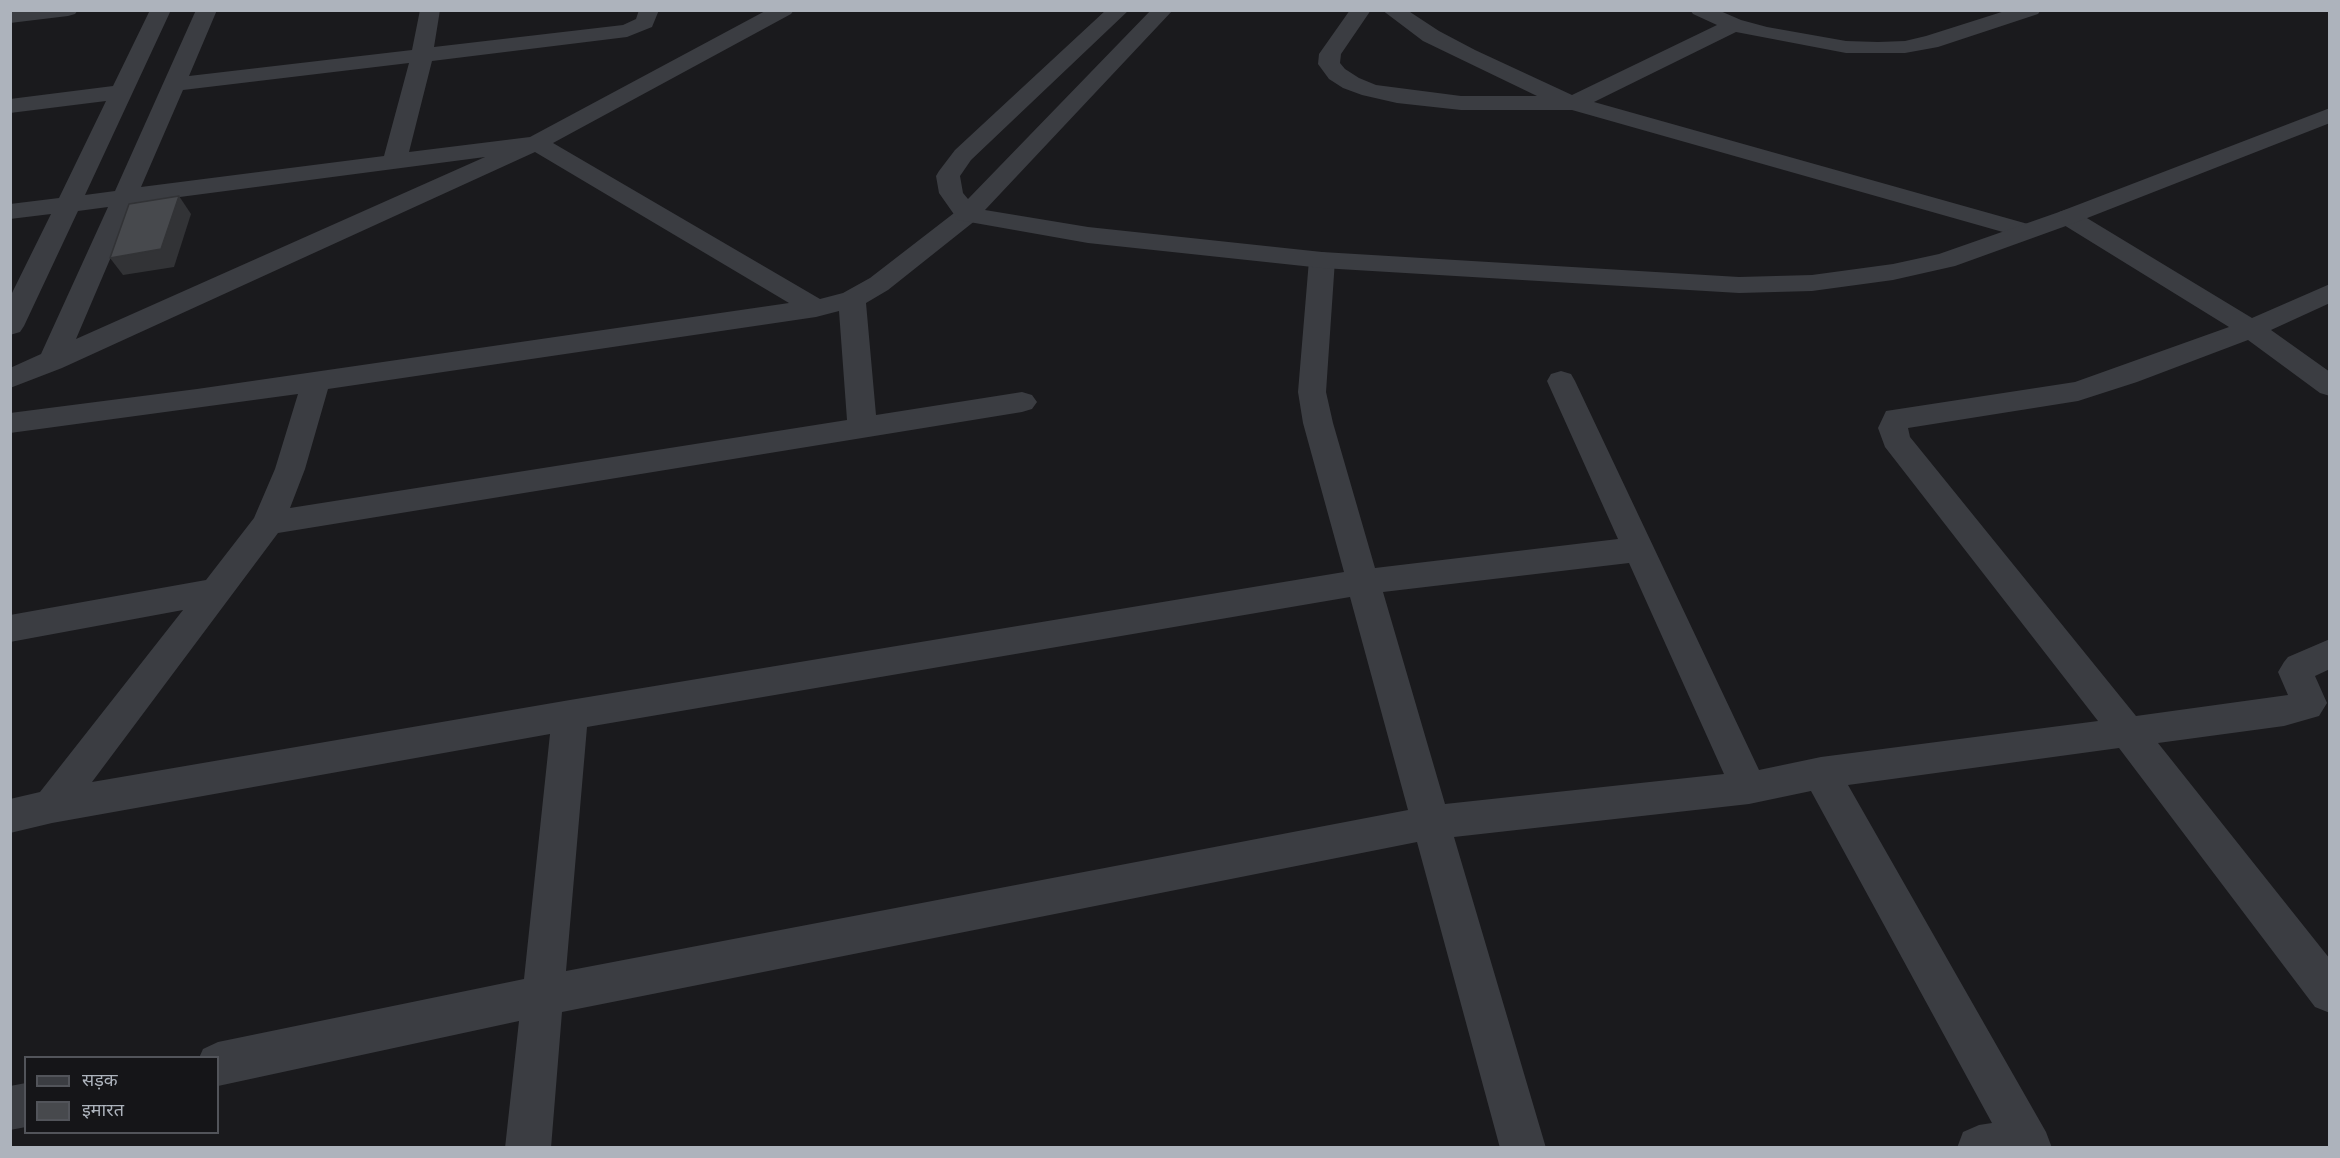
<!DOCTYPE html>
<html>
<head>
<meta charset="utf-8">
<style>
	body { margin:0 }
	#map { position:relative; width:2340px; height:1158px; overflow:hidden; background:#1a1a1d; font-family:"Asap Condensed","Noto Sans Devanagari",sans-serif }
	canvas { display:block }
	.frame { position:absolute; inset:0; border:12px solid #adb3bc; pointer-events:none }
	.legend { position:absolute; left:24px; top:1056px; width:195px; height:78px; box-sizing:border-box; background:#151518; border:2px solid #52545a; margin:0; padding:8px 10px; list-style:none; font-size:18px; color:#adb3bc }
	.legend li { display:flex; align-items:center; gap:12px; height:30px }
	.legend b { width:30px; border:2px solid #52545a }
</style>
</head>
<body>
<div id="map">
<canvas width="2340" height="1158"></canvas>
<div class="frame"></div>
<ul class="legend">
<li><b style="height:8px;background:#3b3d42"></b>सड़क</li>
<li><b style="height:16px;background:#47494d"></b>इमारत</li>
</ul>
</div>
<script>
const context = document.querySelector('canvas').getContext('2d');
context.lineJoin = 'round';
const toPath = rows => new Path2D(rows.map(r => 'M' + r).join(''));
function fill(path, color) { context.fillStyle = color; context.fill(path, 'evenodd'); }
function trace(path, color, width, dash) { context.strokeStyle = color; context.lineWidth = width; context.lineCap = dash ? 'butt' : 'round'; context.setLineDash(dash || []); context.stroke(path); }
const minor = toPath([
	[78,10,75,14,68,16,10,23,10,11,78,10],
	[150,10,171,10,85,195,115,191,196,10,217,10,189,76,412,50,420,10,440,10,434,47,623,25,636,19,639,10,659,10,652,27,627,37,432,61,409,152,530,137,767,10,794,10,791,14,553,143,820,299,843,293,870,278,958,210,967,207,976,210,980,215,976,220,888,290,866,303,876,415,1022,392,1032,395,1037,402,1032,409,1022,412,278,533,92,782,570,700,1344,572,1303,423,1298,392,1309,260,1313,254,1322,252,1331,254,1335,260,1326,392,1333,423,1375,568,1618,539,1547,381,1551,374,1561,371,1571,374,1575,381,1759,770,1821,757,2098,721,1885,447,1878,428,1886,411,2075,382,2229,327,2059,222,2055,217,2059,212,2068,209,2077,212,2252,318,2330,284,2330,303,2271,330,2330,372,2330,396,2320,393,2248,340,2137,382,2078,401,1908,428,1910,437,2136,716,2288,695,2278,672,2284,662,2288,657,2330,639,2330,669,2315,676,2327,703,2319,716,2284,726,2158,743,2330,959,2330,1013,2315,1007,2119,748,1848,785,2046,1132,2052,1148,1957,1148,1963,1132,1979,1125,1992,1123,1811,791,1749,804,1454,837,1546,1148,1500,1148,1417,842,562,1012,551,1148,505,1148,519,1021,218,1086,218,1058,199,1058,203,1049,218,1042,524,979,550,734,52,823,10,833,10,799,40,792,183,610,10,642,10,615,206,580,254,518,275,469,298,394,10,433,10,413,197,389,789,303,535,152,62,368,10,388,10,368,41,354,108,207,78,211,24,326,20,332,10,335,10,297,51,214,10,219,10,204,59,198,106,101,10,113,10,99,113,86,150,10],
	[409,63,384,156,141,187,183,90,409,63],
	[485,157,76,339,134,203,485,157],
	[839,311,847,420,290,508,305,469,328,389,816,317,839,311],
	[1629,563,1724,774,1445,804,1383,592,1629,563],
	[1350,597,1408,810,566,971,587,727,1350,597],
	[1350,10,1371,10,1341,54,1340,63,1345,69,1359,78,1376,85,1461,96,1537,96,1423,41,1382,10,1407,10,1439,31,1475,50,1572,95,1717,25,1693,14,1690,10,1718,10,1741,20,1767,27,1846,41,1878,42,1905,41,1926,36,2008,10,2041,10,2038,14,1938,47,1905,53,1846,53,1736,32,1594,102,2035,226,2039,231,2035,236,2026,239,2017,236,1572,110,1461,110,1397,103,1362,95,1343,88,1329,79,1318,64,1319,54,1350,10],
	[26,1083,26,1127,10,1130,10,1086,26,1083]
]);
const tertiary = toPath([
	[1106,10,1129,10,971,160,960,176,963,193,968,199,1151,10,1173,10,985,210,1088,227,1322,252,1739,277,1812,275,1893,264,1939,254,2059,212,2330,108,2330,123,2077,222,1955,266,1893,280,1812,291,1739,293,1322,268,1088,243,958,220,939,193,936,176,939,171,955,150,1106,10]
]);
const shadedWall = toPath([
	[179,196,191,214,174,267,123,275,110,258]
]);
const building = toPath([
	[179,196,161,249,110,258,129,204,179,196]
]);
fill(minor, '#3b3d42');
fill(tertiary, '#3b3d42');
fill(shadedWall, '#323336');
fill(building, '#47494d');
trace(building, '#323336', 1.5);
</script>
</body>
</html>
